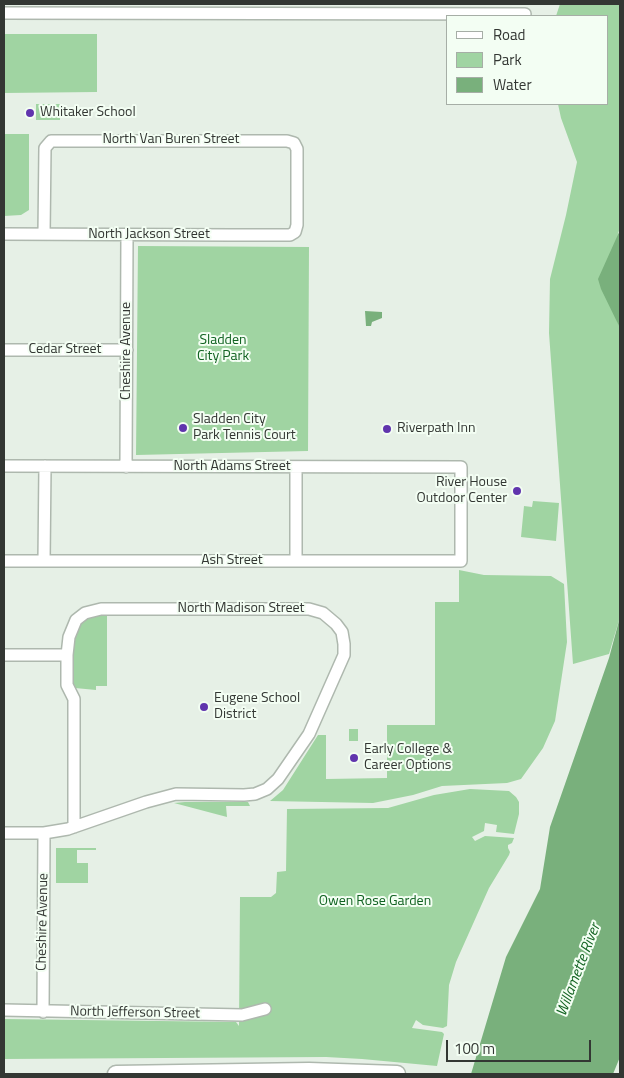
<!DOCTYPE html>
<html>
<head>
<meta charset="utf-8">
<style>
	body { margin:0 }
	#map { position:relative; width:624px; height:1078px; overflow:hidden; background:#e6f0e6; font-family:"Titillium Web",sans-serif }
	canvas { display:block }
	.frame { position:absolute; inset:0; border:5px solid #333733; pointer-events:none }
	.legend { position:absolute; left:446px; top:15px; width:162px; height:90px; box-sizing:border-box; background:#f3fef3; border:1px solid #a6aea6; margin:0; padding:6px 9px; list-style:none; font-size:15px; color:#333733 }
	.legend li { display:flex; align-items:center; gap:10px; height:25px }
	.legend b { width:25px; border:1px solid #a6aea6 }
	.scale { position:absolute; left:446px; top:1040px; width:145px; height:22px; box-sizing:border-box; border:2px solid #333733; border-top:0; padding-left:6px; font-size:15px; line-height:18px; white-space:nowrap; color:#333733; -webkit-text-stroke:4px #f3fef3; paint-order:stroke }
</style>
</head>
<body>
<div id="map">
<canvas width="624" height="1078"></canvas>
<div class="frame"></div>
<ul class="legend">
<li><b style="height:6px;background:#fff"></b>Road</li>
<li><b style="height:14px;background:#a0d4a2"></b>Park</li>
<li><b style="height:14px;background:#79b07c"></b>Water</li>
</ul>
<div class="scale">100 m</div>
</div>
<script>
const context = document.querySelector('canvas').getContext('2d');
context.lineJoin = 'round';
function fill(path, color) { context.fillStyle = color; context.fill(path, 'evenodd'); }
const toPath = rows => new Path2D(rows.map(r => 'M' + r).join(''));
function trace(path, color, width, dash) { context.strokeStyle = color; context.lineWidth = width; context.lineCap = dash ? 'butt' : 'round'; context.setLineDash(dash || []); context.stroke(path); }
function drawText(font, color, halo, rows, align = 'center') {
  context.font = font + ' "Titillium Web",sans-serif'; context.lineWidth = 4; context.setLineDash([]); context.textBaseline = 'middle'; context.strokeStyle = halo; context.fillStyle = color; for (const [text, x, y, turn = 0] of rows) {
    context.save(); context.translate(x, y); context.rotate((+turn || 0) * Math.PI / 180); context.textAlign = isNaN(turn) ? turn : align; if (halo) context.strokeText(text, 0, 0); context.fillText(text, 0, 0); context.restore();
  }
}
const green = toPath([
	[560,4,620,4,620,229,618,233,614,313,620,328,620,617,609,654,573,664,549,333,550,279,566,215,577,162,561,118,558,104,608,104,608,16,556,16],
	[4,34,97,34,97,92,4,93],
	[36,104,60,104,60,120,36,120],
	[4,134,29,134,29,210,21,215,4,216],
	[138,246,309,247,308,451,136,455],
	[533,501,559,503,556,541,521,537,524,506,532,507],
	[459,570,484,575,551,576,564,584,567,642,555,721,543,748,521,779,507,783,442,786,413,795,373,803,270,801,283,790,318,735,326,735,326,779,387,778,387,725,435,725,435,602,459,602],
	[97,616,107,616,107,686,96,686,96,690,75,688,73,687,74,640,79,625,84,620],
	[349,729,358,729,358,741,349,741],
	[470,789,509,791,516,797,519,802,519,814,514,834,496,832,497,825,485,823,484,831,472,837,475,841,485,836,514,838,512,843,508,845,508,848,510,852,509,855,489,888,456,962,449,985,447,1026,443,1028,423,1025,416,1020,412,1028,442,1032,444,1034,437,1066,362,1059,326,1057,4,1059,4,1019,236,1022,239,1026,240,897,271,897,276,893,277,872,286,871,287,809,388,808,434,795],
	[185,802,248,802,250,806,226,806,227,817,174,803],
	[56,848,96,848,96,850,77,850,77,863,88,863,88,883,56,883]
]);
const water = toPath([
	[620,230,620,328,601,289,598,279],
	[365,311,382,312,382,318,372,322,371,326,366,326],
	[620,617,620,1057,613,1074,471,1074,506,957,540,889,550,827,609,658]
]);
const minor = toPath([
	[4,13,525,14],
	[4,234,231,235,290,235,295,232,297,225,297,149,294,143,287,141,51,141,45,148,44,234],
	[4,350,127,350],
	[4,466,461,467,461,561,4,561],
	[126,467,127,235],
	[296,468,296,561],
	[44,561,45,466],
	[4,655,67,655,69,637,76,620,85,613,101,609,309,609,323,613,336,624,342,632,344,644,344,655,309,734,278,779,267,789,255,794,244,795,176,794,146,802,68,829,44,833,4,833],
	[67,655,67,685,74,699,74,827],
	[4,1010,242,1015,265,1009],
	[43,1012,44,833]
]);
const highway = toPath([
	[116,1074,309,1071,397,1074]
]);
const markers = [
	[30,113,5,"#6035ad"],
	[183,428,5,"#6035ad"],
	[387,429,5,"#6035ad"],
	[517,491,5,"#6035ad"],
	[204,707,5,"#6035ad"],
	[354,758,5,"#6035ad"]
];
const poiNames = [
	["Whitaker School",40,113],
	["Sladden City",193,420],
	["Park Tennis Court",193,436],
	["Riverpath Inn",397,429],
	["River House",507,483,"right"],
	["Outdoor Center",507,499,"right"],
	["Eugene School",214,699],
	["District",214,715],
	["Early College &",364,750],
	["Career Options",364,766]
];
const streetNames = [
	["North Van Buren Street",171,140],
	["North Jackson Street",149,235],
	["Cedar Street",65,350],
	["Cheshire Avenue",127,351,-90],
	["North Adams Street",232,467],
	["Ash Street",232,561],
	["North Madison Street",241,609],
	["Cheshire Avenue",43,922,-89],
	["North Jefferson Street",135,1013,1]
];
const parkNames = [
	["Sladden",223,341],
	["City Park",223,357],
	["Owen Rose Garden",375,902]
];
const waterNames = [
	["Willamette River",579,970,-69]
];
fill(green, '#a0d4a2');
fill(water, '#79b07c');
trace(minor, '#aeb8ae', 14);
trace(highway, '#aeb8ae', 19);
trace(minor, '#fff', 11);
trace(highway, '#fff', 16);
for (const [x, y, r, color] of markers) { const dot = new Path2D(); dot.arc(x, y, r, 0, 2 * Math.PI); context.fillStyle = color; context.fill(dot); trace(dot, '#f3fef3', 2); }
drawText('14px', '#333733', '#f3fef3', poiNames, 'left');
drawText('14px', '#333733', '#f3fef3', streetNames);
drawText('14px', '#106221', '#f3fef3', parkNames);
drawText('italic 15px', '#146423', '#f3fef3', waterNames);
</script>
</body>
</html>
